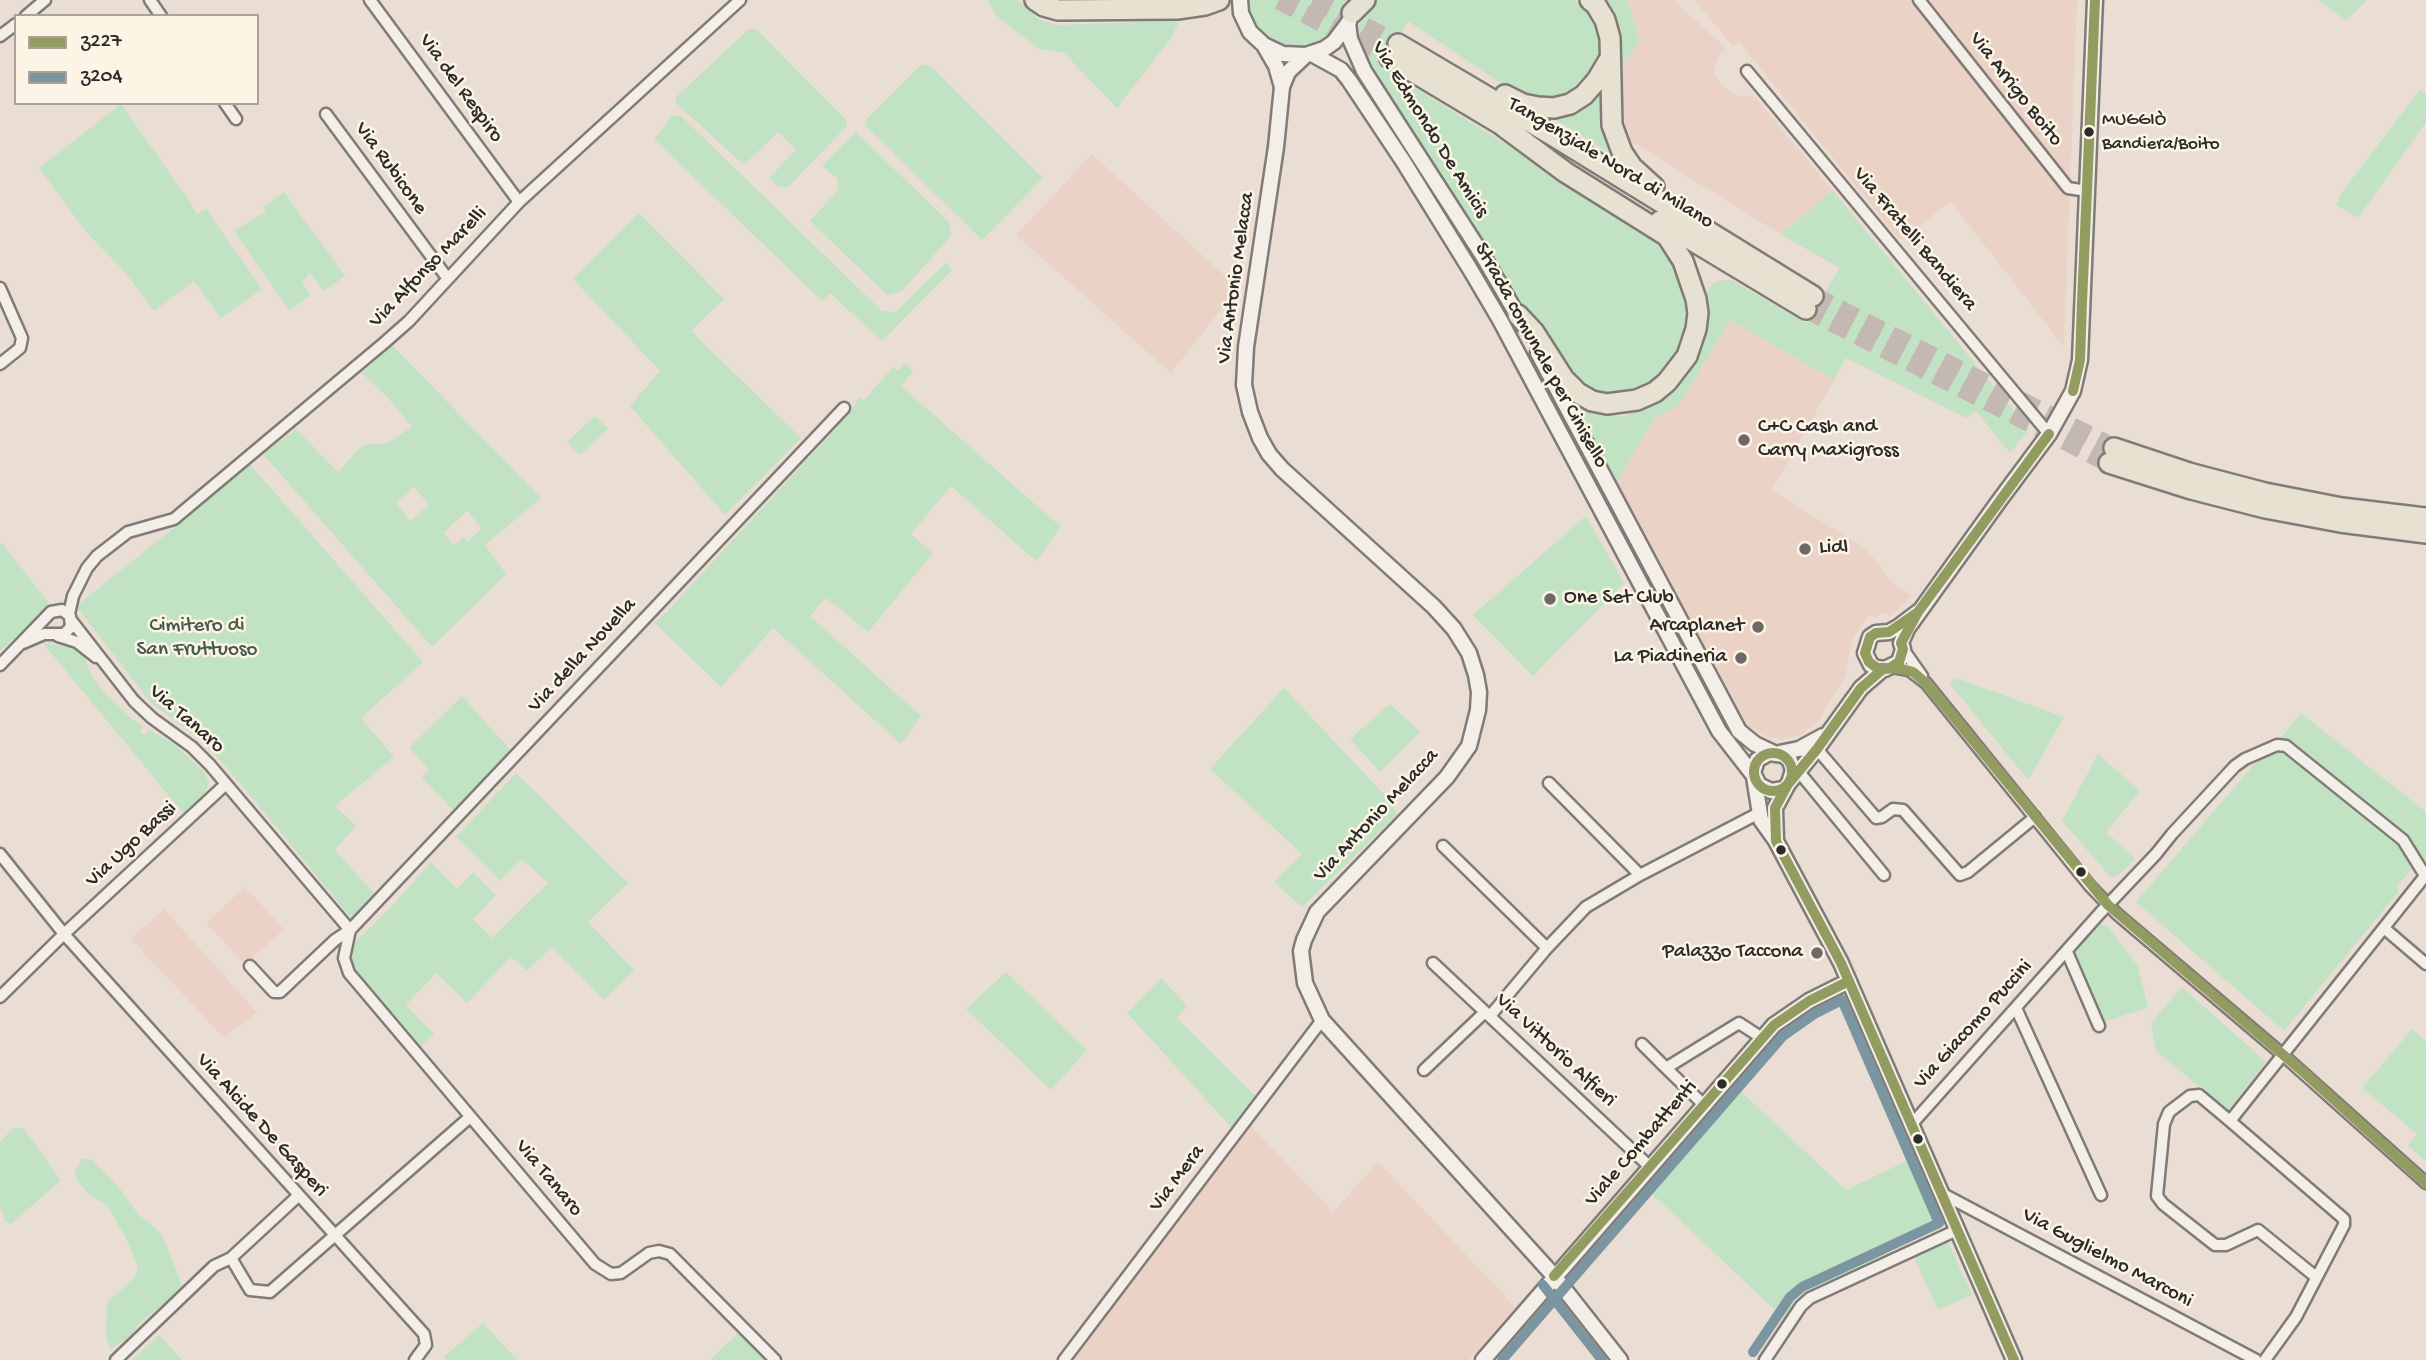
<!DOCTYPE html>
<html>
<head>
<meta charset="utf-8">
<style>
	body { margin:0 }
	#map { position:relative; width:2426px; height:1360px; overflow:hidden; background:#eaddd4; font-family:"Gochi Hand",sans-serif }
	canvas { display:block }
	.legend { position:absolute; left:14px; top:14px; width:245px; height:91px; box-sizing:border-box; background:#fcf5e5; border:2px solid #a8a49b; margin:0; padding:9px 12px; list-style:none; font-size:21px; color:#2b2b2b }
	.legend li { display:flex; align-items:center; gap:14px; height:35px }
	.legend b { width:35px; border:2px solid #a8a49b }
</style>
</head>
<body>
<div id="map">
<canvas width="2426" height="1360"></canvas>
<ul class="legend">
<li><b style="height:9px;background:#929c60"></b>z227</li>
<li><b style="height:9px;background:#7b96a1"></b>z204</li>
</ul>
</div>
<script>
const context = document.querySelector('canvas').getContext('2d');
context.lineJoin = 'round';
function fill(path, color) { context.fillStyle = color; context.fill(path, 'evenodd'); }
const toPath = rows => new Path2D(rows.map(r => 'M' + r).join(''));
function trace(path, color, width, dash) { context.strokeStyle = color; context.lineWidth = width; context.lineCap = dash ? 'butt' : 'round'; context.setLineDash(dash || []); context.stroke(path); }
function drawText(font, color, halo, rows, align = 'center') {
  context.font = font + ' "Gochi Hand",sans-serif'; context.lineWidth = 5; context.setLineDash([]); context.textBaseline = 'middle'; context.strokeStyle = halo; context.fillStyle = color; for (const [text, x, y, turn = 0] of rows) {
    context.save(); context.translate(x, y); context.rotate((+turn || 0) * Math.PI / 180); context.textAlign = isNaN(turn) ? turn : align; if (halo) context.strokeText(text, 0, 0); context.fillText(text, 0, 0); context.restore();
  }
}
const built = toPath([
	[1625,0,1673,0,1726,48,1717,59,1714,73,1721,85,1736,95,1755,97,1833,191,1780,234,1626,138,1620,70,1640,40,1630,6],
	[1694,0,2077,0,2064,347,1950,201,1905,239,1898,238,1739,42,1733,46],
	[1092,154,1238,288,1171,373,1016,235],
	[1730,319,1834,380,1772,490,1867,550,1897,588,1912,595,1900,608,1889,616,1882,612,1877,618,1869,614,1853,639,1847,663,1846,675,1819,720,1800,735,1781,740,1763,735,1748,726,1617,482,1654,418,1679,405],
	[245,887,284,929,245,965,206,923],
	[164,909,257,1012,224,1038,131,939],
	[1250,1125,1333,1212,1378,1162,1491,1281,1515,1307,1469,1360,1074,1360]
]);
const green = toPath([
	[987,0,1018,0,1040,20,1056,25,1177,21,1178,24,1171,38,1117,108,1063,52,1039,49,998,17],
	[1245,0,1348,0,1343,22,1324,42,1311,48,1284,49,1259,35,1246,11],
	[1372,0,1574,0,1582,5,1591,18,1598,27,1599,55,1590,76,1573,90,1552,98,1530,98,1505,86,1408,21,1381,67,1661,240,1688,291,1689,322,1682,347,1663,374,1643,390,1609,396,1589,392,1558,361,1390,102,1360,47,1357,28],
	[1602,0,1625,0,1630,6,1640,40,1620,70,1620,33],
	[2318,0,2367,0,2346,21],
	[749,29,756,29,847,121,846,127,788,187,778,187,769,178,796,150,778,132,744,165,676,103,675,98],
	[922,64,932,67,1043,178,982,240,865,125,865,121],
	[1602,85,1615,150,1610,153,1551,117],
	[2420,90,2426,94,2426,122,2358,218,2336,205,2342,192],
	[121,104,192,205,197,214,206,209,262,289,221,318,194,281,154,311,123,270,86,232,39,168],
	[673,115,681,116,882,311,896,312,946,263,952,270,882,341,830,293,822,301,654,139],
	[856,132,949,222,951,236,902,291,887,295,810,221,839,189,837,178,822,166],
	[1833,191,2029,429,2010,453,1976,411,1966,418,1846,358,1834,380,1730,320,1679,405,1654,419,1617,482,1576,406,1621,417,1651,406,1673,387,1688,371,1704,334,1706,293,1713,284,1722,280,1731,280,1806,323,1840,268,1780,234],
	[284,192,345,276,324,291,310,273,302,282,310,296,289,310,234,231,266,211,263,207],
	[639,213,724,299,691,331,801,438,725,515,630,406,660,371,573,279],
	[392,345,541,498,485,545,506,574,432,647,263,454,296,429,338,472,363,445,388,443,412,427,389,399,362,373],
	[414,487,429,505,410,521,396,503],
	[467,511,482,528,468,541,464,537,454,545,443,533],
	[905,363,913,371,901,386,1061,527,1036,561,951,486,911,534,933,553,868,632,826,598,810,616,921,716,901,744,773,628,721,687,654,622,662,617,850,413,860,396,864,400,893,367,898,371],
	[595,416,608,429,580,455,567,442],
	[248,462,423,662,361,718,394,757,335,806,356,826,335,850,375,895,351,918,241,784,199,737,151,703,76,606,190,515],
	[1586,516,1624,583,1533,676,1473,615],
	[2,543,52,607,0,651,0,544],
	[42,642,77,649,85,658,91,675,104,692,132,719,143,726,140,732,145,735,149,730,173,743,205,773,209,783,205,793,184,814],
	[1956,678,2064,717,2028,780,1950,684],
	[1284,688,1391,802,1397,815,1302,907,1274,882,1302,854,1210,769],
	[462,696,512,752,455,812,422,778,429,769,409,748],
	[1390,704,1420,732,1380,772,1350,739],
	[2301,713,2426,812,2426,860,2416,864,2396,887,2399,891,2284,1031,2136,902,2256,762,2284,734],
	[2098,754,2140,791,2106,832,2135,859,2117,876,2110,877,2107,873,2062,821],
	[516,773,628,883,588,922,634,970,604,1000,552,947,527,971,511,957,467,1003,436,973,406,1005,434,1034,420,1047,354,969,351,961,353,944,395,903,431,862,457,889,473,872,496,895,473,919,492,938,548,883,522,859,500,881,456,837],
	[2099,924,2107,925,2138,966,2148,1008,2102,1022,2074,953],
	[1006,972,1087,1050,1051,1090,966,1009],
	[1161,978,1187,1006,1177,1018,1257,1098,1233,1129,1127,1013],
	[2182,987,2266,1062,2228,1110,2156,1051,2151,1023],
	[2412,1029,2426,1041,2426,1162,2408,1146,2417,1134,2362,1088],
	[1734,1085,1846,1190,1915,1157,1941,1224,1863,1266,1806,1291,1783,1318,1645,1187],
	[13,1128,23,1128,61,1180,11,1224,5,1221,0,1206,0,1142],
	[83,1159,91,1159,118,1186,138,1214,161,1233,182,1285,175,1295,145,1318,126,1340,110,1349,106,1337,107,1303,134,1278,138,1267,126,1238,107,1206,88,1194,76,1179,75,1169],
	[1948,1242,1972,1295,1938,1310,1914,1257],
	[483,1323,517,1360,447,1360,444,1357],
	[738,1333,765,1360,710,1360],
	[159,1335,182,1360,132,1360]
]);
const highwayTunnel = toPath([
	[1279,0,1390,58],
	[1313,0,1398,44],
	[1813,296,2114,448],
	[1806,309,2109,463]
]);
const street = toPath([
	[150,0,161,16],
	[370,0,519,202],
	[1919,0,2068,188,2087,191],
	[26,16,45,0],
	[0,36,16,24],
	[1747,71,2049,434],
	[225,103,236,119],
	[326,114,448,279],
	[0,288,22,338,20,348,0,364],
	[69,614,73,596,87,568,97,556,128,532,174,519,384,343,409,321,519,202,740,0],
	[71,620,134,701,152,718,192,747,210,765,350,930],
	[58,636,77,642,96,657],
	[1903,649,1922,676],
	[0,665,51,612,62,610,70,616,71,627,64,634,44,634,23,643],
	[1892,667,1909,670,1926,683,2090,886,2117,914,2283,1055,2426,1183],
	[1817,749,1876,818,1882,817,1893,809,1903,810,1960,875,1968,872,2035,817],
	[1795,767,1884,875],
	[1549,783,1640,875],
	[1443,846,1547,948],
	[0,854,64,934,424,1334,426,1345,415,1360],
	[2384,928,2426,964],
	[350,930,344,958,349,973,595,1264,611,1274,621,1273,649,1253,659,1251,670,1254,775,1360],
	[2067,952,2099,1026],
	[1433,963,1650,1167],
	[250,966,274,992,280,992,335,940,350,930,844,408],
	[0,997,64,934,226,784],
	[2016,1008,2101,1195],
	[1490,1016,1547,948,1586,907,1640,875,1759,813],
	[1642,1044,1666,1068],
	[1424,1070,1485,1012],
	[1704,1105,1666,1068,1739,1023,1762,1038],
	[2230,1121,2199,1095,2190,1096,2169,1112,2164,1124,2157,1196,2163,1204,2215,1245,2226,1245,2258,1230,2316,1277],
	[1911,1125,2100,913,2156,854,2172,834,2235,766,2245,759,2277,745,2286,746,2403,840,2426,877],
	[1941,1193,2256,1360],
	[231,1258,250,1290,270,1292,470,1117],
	[116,1360,214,1266,231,1258,298,1196],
	[1064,1360,1322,1020],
	[1765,1360,1801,1306,1810,1298,1957,1230],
	[2265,1360,2296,1317,2344,1225,2344,1219,2230,1121,2425,876]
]);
const secondary = toPath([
	[1240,0,1241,13,1250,32,1264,45,1283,54,1306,55,1324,49,1334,42,1349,22],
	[1348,23,1350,39,1364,71,1483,256,1522,323],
	[1265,47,1276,66,1282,87],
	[1312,54,1341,70,1349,80,1403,161,1470,269,1500,320,1719,731,1754,776],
	[1306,55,1288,72,1282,87,1276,147,1246,347,1244,385,1250,412,1260,438,1269,454,1282,469,1434,607,1454,629,1469,653,1476,675,1479,692,1478,710,1469,746,1447,777,1317,912,1304,940,1301,951,1305,983,1322,1020,1554,1276,1620,1360],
	[1538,353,1739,731,1755,744,1772,752],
	[1918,612,1898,627,1889,632,1876,633,1870,637,1865,653,1871,665,1877,668,1885,669,1899,662,1903,649,1901,643,1907,629,1999,501,2049,434,2073,391,2080,360,2095,0],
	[1779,753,1799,749,1823,736],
	[1754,777,1761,820,1776,841,1841,963,2014,1360],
	[1789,783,1793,770,1790,761,1784,755,1769,753,1757,760,1753,773,1759,785,1771,791,1784,789,1788,784,1817,749,1861,688,1883,669],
	[1776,841,1775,808,1787,786],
	[1483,1360,1774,1025,1809,1001,1849,981]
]);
const highway = toPath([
	[1035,0,1044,6,1058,10,1177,9,1205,5,1219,0],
	[1590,0,1596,5,1605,20,1610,38,1612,125,1622,152,1632,167,1654,187],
	[1352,13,1365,0],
	[1398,44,1552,135,1813,296],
	[1390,58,1512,131],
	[1505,95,1523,104,1538,107,1554,108,1570,104,1584,95,1597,80,1609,60],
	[1503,126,1565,172,1667,236,1683,261,1696,299,1698,313,1696,329,1687,356,1667,382,1655,392,1637,400,1607,404,1592,401,1578,393,1564,379,1534,332,1518,315],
	[1660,221,1806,309],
	[2114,448,2189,473,2265,493,2342,508,2426,518],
	[2109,463,2191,489,2265,508,2340,522,2426,533]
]);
const bus1 = toPath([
	[2095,0,2087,191,2082,302,2095,0],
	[2073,391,2080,360,2082,302],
	[1918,612,1901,643,1903,649,1899,662,1890,668,1877,668,1869,662,1865,653,1870,637,1876,633,1889,632,1918,612],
	[1918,612,2049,434],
	[1918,612,2049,434],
	'1754 772a19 19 0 1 1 38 0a19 19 0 1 1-38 0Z',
	[1789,783,1817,749,1861,688,1883,669,1898,668,1913,672,1926,683,2108,905,2301,1070,2426,1183],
	[1788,784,1775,808,1776,841,1841,963,2014,1360],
	[1554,1276,1774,1025,1809,1001,1849,981]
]);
const bus2 = toPath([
	[1543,1285,1602,1360],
	[1502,1360,1783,1036,1816,1013,1842,1000,1939,1223,1802,1287,1790,1297,1753,1352]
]);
const markers = [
	[2089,132,6,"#2b2b2b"],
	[1744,440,7,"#6e6966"],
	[1805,549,7,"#6e6966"],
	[1550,599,7,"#6e6966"],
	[1758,627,7,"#6e6966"],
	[1741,658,7,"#6e6966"],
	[1781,850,6,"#2b2b2b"],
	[2081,872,6,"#2b2b2b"],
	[1817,953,7,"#6e6966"],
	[1722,1084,6,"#2b2b2b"],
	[1918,1139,6,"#2b2b2b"]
];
const busNames = [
	["MUGGIÒ",2102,121],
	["Bandiera/Boito",2102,145]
];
const streetNames = [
	["Via del Respiro",460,89,54],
	["Via Arrigo Boito",2015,90,52],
	["Via Edmondo De Amicis",1429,130,58],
	["Tangenziale Nord di Milano",1610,164,31],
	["Via Rubicone",390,169,54],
	["Via Fratelli Bandiera",1914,240,50],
	["Via Alfonso Marelli",429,268,-46],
	["Via Antonio Melacca",1237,278,-82],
	["Strada comunale per Cinisello",1540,356,61],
	["Via della Novella",583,656,-47],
	["Via Tanaro",186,720,41],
	["Via Antonio Melacca",1377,816,-47],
	["Via Ugo Bassi",132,845,-43],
	["Via Giacomo Puccini",1974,1025,-48],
	["Via Vittorio Alfieri",1555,1051,43],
	["Via Alcide De Gasperi",261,1126,48],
	["Viale Combattenti",1642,1144,-49],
	["Via Tanaro",548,1179,50],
	["Via Mera",1178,1179,-53],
	["Via Guglielmo Marconi",2107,1259,28]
];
const poiNames = [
	["C+C Cash and",1758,428],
	["Carry Maxigross",1758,452],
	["Lidl",1819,549],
	["One Set Club",1564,599],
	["Arcaplanet",1744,627,"right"],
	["La Piadineria",1727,658,"right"],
	["Palazzo Taccona",1803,953,"right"]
];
const parkNames = [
	["Cimitero di",197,627],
	["San Fruttuoso",197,651]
];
fill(built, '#ead3c6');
fill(green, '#c1e3c4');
trace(highwayTunnel, '#c4b9b2', 19, [19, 10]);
trace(street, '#817b77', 15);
trace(secondary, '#817b77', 19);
trace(highway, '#817b77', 24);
trace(street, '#f3efe8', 10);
trace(secondary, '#f3efe8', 14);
trace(highway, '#e7e1d1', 19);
trace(bus1, '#929c60', 10);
trace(bus2, '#7b96a1', 10);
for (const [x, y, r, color] of markers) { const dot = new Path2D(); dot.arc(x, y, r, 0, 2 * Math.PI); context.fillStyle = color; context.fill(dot); trace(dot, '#fcf5e5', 2.5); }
drawText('19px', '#2b2b2b', '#fcf5e5', busNames, 'left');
drawText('21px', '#2b2b2b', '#fcf5e5', streetNames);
drawText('21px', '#2b2b2b', '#fcf5e5', poiNames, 'left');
drawText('21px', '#485a4e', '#fcf5e5', parkNames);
</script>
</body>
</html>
